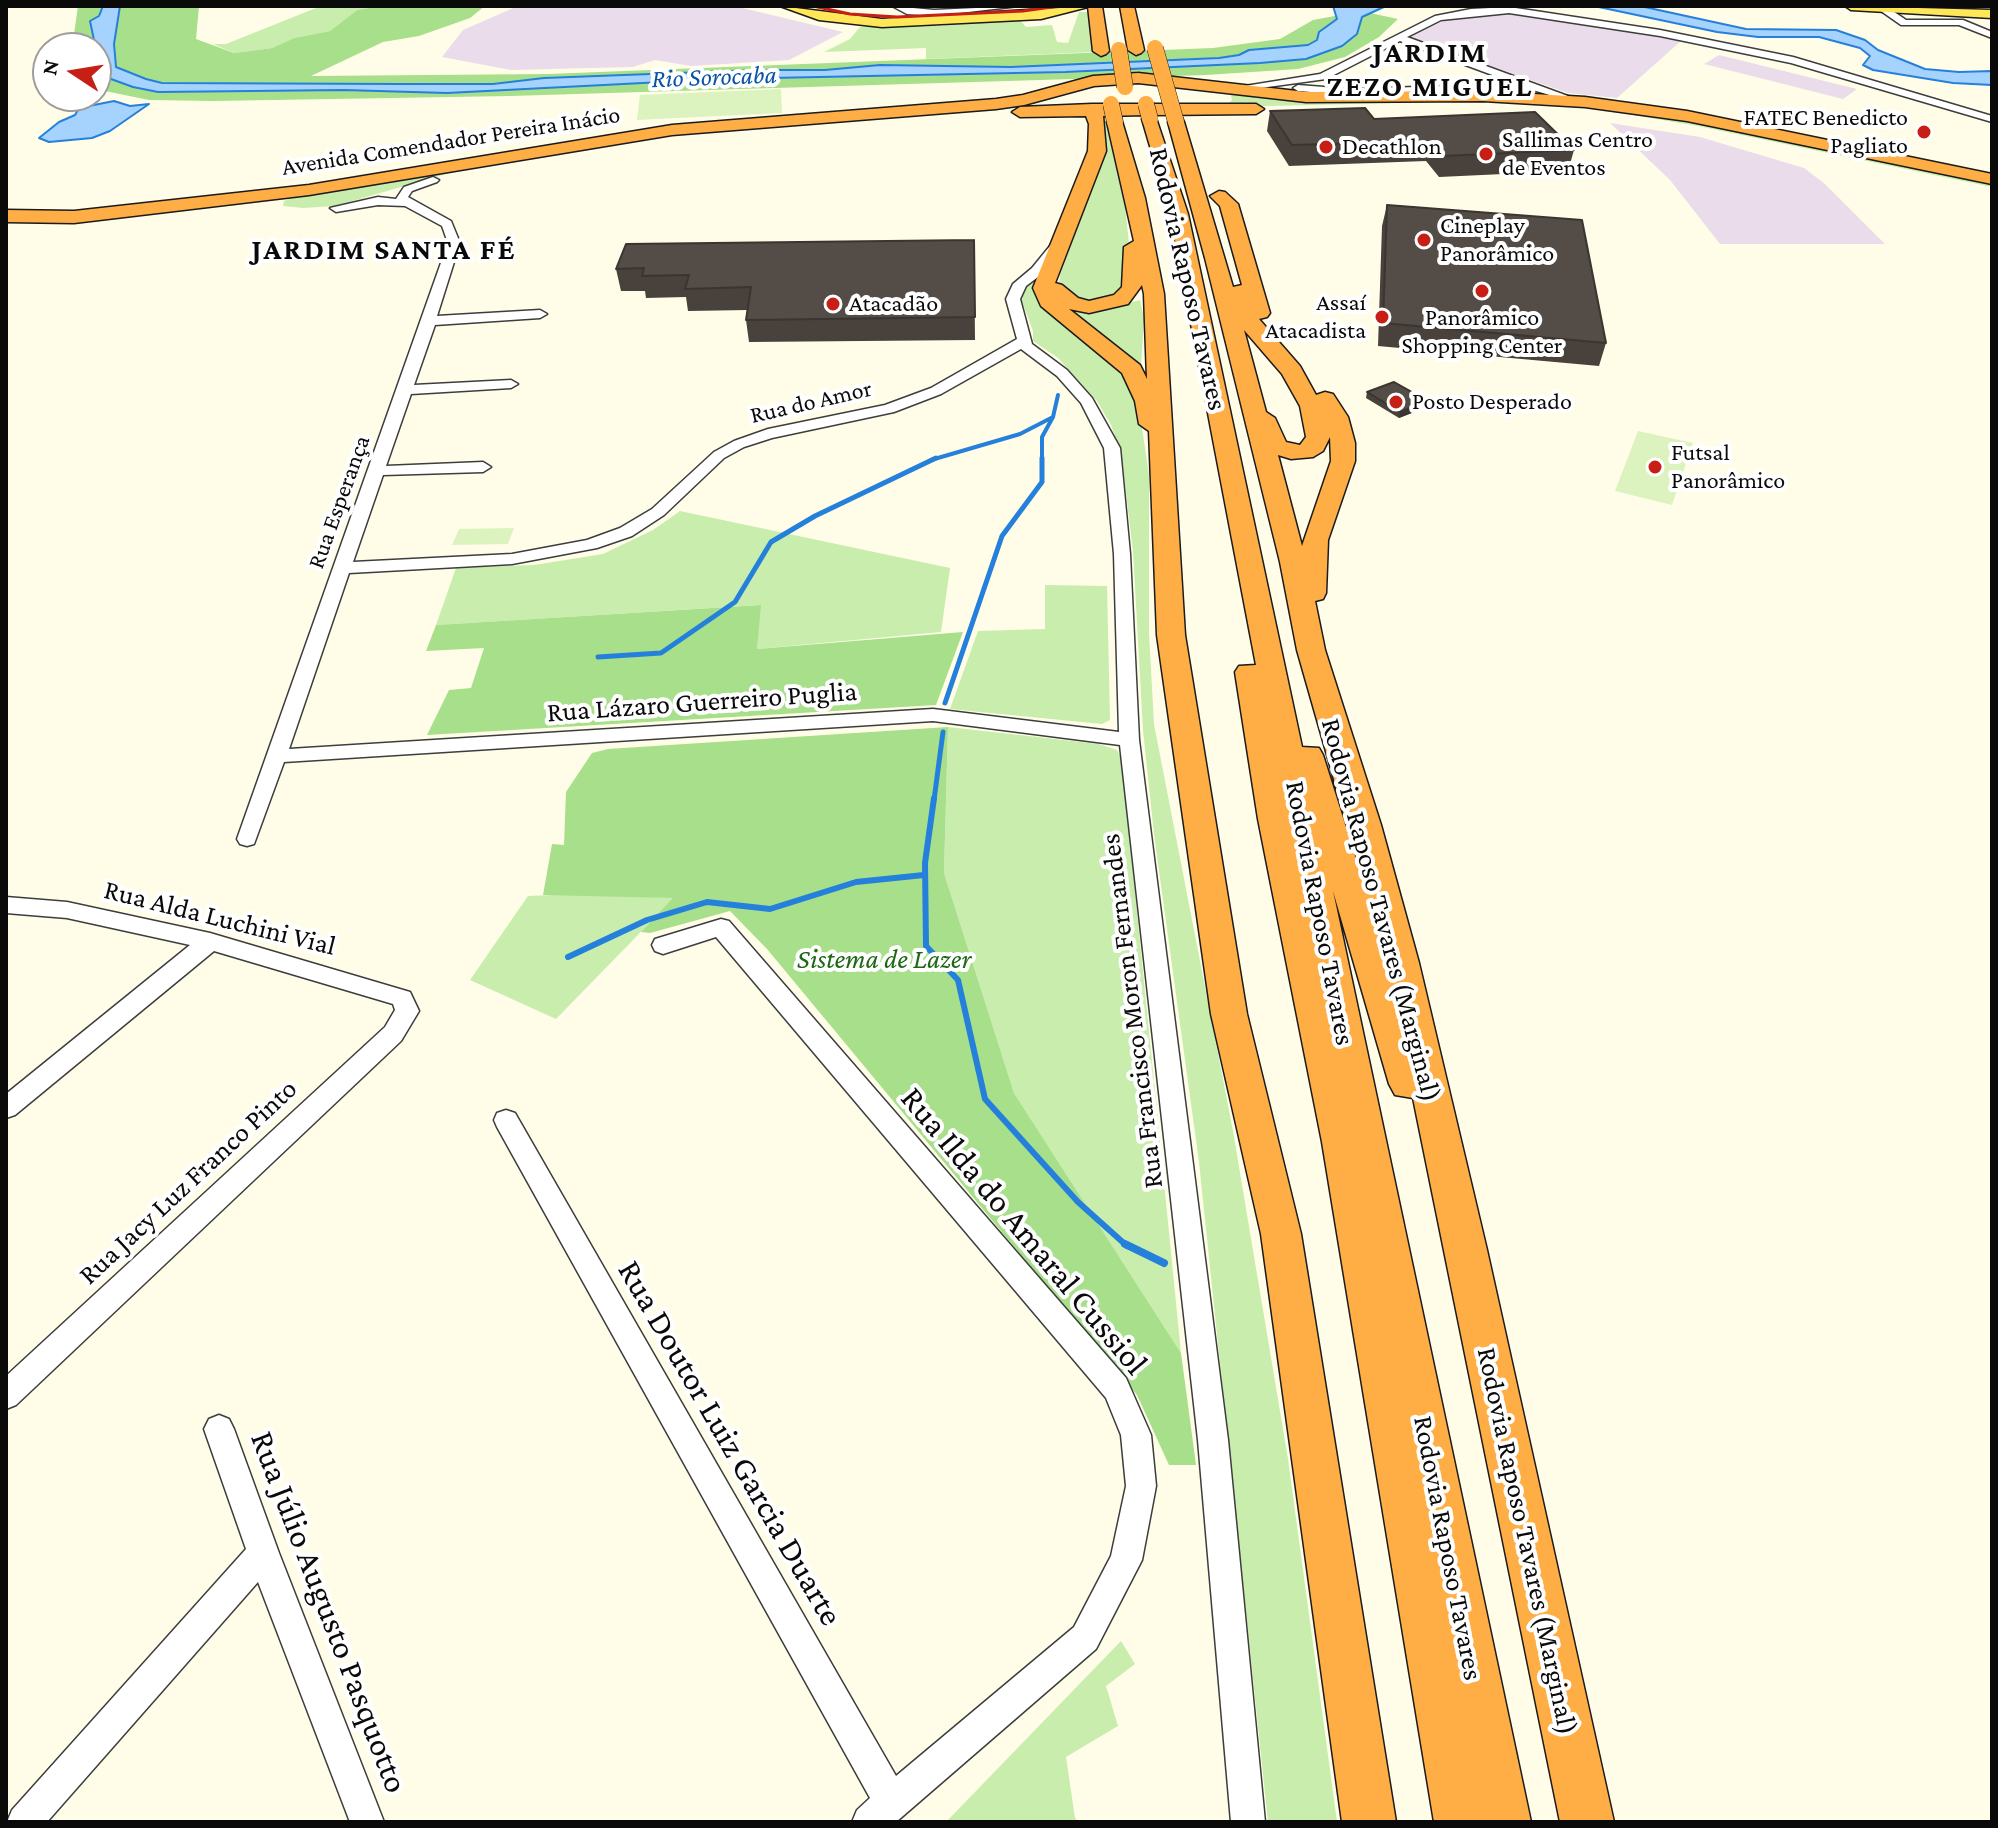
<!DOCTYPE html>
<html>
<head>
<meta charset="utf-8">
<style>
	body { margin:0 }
	#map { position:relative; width:1998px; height:1828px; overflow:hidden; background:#fffde7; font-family:"Crimson Pro",serif }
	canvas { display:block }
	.frame { position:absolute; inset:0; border:8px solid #0a0a0a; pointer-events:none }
	.north { position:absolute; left:32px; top:32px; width:80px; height:80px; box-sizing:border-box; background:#fff; border:2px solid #9d9d9d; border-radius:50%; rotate:282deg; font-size:22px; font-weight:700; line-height:32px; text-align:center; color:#0a0a0a }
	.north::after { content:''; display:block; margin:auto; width:28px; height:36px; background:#c71f15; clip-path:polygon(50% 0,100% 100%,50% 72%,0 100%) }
</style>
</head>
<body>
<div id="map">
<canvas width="1998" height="1828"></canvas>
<div class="frame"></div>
<div class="north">N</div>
</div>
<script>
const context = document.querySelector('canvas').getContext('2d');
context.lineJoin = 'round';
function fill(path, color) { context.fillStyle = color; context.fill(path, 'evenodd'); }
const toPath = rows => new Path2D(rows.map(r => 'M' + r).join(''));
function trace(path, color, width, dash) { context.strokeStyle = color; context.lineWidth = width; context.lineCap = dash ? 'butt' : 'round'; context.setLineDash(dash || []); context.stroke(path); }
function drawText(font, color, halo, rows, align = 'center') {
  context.font = font + ' "Crimson Pro",serif'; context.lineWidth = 8; context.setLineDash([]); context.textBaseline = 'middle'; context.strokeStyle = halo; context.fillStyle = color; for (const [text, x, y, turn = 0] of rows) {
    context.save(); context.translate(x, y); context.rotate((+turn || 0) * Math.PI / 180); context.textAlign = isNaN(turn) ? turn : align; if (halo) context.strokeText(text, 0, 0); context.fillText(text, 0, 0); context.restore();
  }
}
const industrial = toPath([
	[518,6,734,6,843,32,789,60,691,66,655,60,633,67,511,70,442,57,463,30],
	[1527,14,1681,41,1617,98,1568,93,1407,37,1446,20,1483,15],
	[1719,55,1857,89,1843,99,1704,64],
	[1610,123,1700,137,1804,168,1825,184,1885,244,1720,244,1670,180]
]);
const green = toPath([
	[321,6,381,6,357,10,330,31,294,38,272,48,234,53,213,44,226,44],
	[1079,12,1090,12,1096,52,926,59,926,48,824,52,850,39,860,27,940,26,1019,19,1026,27,1052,25,1057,42,1068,43],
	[1230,91,1482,98,1647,111,1992,180,1992,187,1698,126,1590,108,1487,101,1225,107,1232,100],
	[1105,117,1125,206,1132,272,1126,287,1115,298,1089,302,1064,292,1059,284,1060,275,1105,152,1100,118],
	[467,168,335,206,303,208,283,206,284,201,296,196],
	[1038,277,1126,380,1139,408,1149,475,1149,633,1154,724,1233,1131,1288,1459,1337,1822,1268,1822,1199,1162,1154,834,1143,730,1133,551,1121,452,1111,425,1097,401,1058,358,1033,341,1033,331,1021,299,1025,288],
	[1059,300,1093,311,1140,300,1144,319,1141,366,1081,324],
	[680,511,950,568,941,632,757,649,760,605,436,625,456,568,534,565,603,554,653,530],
	[1045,585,1107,586,1110,720,1102,724,950,709,978,631,1045,629],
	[948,727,1099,744,1117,750,1122,761,1181,1353,1014,1093,944,873],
	[578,894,674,898,556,1019,470,980,528,896],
	[1121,1641,1135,1664,1106,1686,1118,1726,1066,1757,1075,1818,1079,1822,946,1822]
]);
const forest = toPath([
	[78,6,199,6,196,39,234,53,272,48,294,38,330,31,357,10,380,6,485,6,470,18,419,36,383,42,311,76,548,74,1213,48,1280,39,1313,20,1351,13,1370,13,1398,19,1379,37,1345,57,1298,69,1206,75,510,96,213,101,149,100,105,91,96,85,96,48,72,48],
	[761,605,757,649,963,632,936,705,427,735,449,690,471,688,484,648,426,651,436,625],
	[948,727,944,873,1014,1093,1181,1353,1196,1465,1169,1465,1137,1395,767,949,730,911,650,933,641,932,673,898,543,895,552,844,564,845,566,792,592,753,608,749]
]);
const pitch = toPath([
	[781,89,782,113,637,120,640,95],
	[1638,431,1693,443,1672,505,1615,491],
	[514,528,508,544,452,545,459,529]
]);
const water = toPath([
	[103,6,120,6,114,44,116,67,146,79,162,83,398,84,493,84,544,78,757,70,825,70,880,65,1011,67,1219,58,1239,55,1249,50,1308,45,1317,40,1319,32,1337,19,1333,6,1386,6,1362,17,1357,34,1342,46,1306,59,1260,63,1065,72,721,79,447,93,344,90,158,92,133,87,100,75,96,70,96,48,92,48,94,40,90,21,99,16,103,6],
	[1594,6,1640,6,1746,29,1836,30,1865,40,1878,50,1925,69,1959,72,1992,71,1992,85,1953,83,1873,70,1863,65,1870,56,1860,48,1819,37,1758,37,1717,32,1594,6],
	[114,101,130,106,149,104,110,131,92,138,49,142,39,138,59,122,75,115,79,108,114,101]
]);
const streamFar3 = toPath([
	[931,460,1020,434,1053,417],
	[1042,460,1042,437,1053,417,1058,395]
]);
const streamFar2 = toPath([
	[598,657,661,653,735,602,771,542,815,516,936,458],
	[945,703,1002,536,1042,482,1042,458],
	[934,800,943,732]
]);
const streamFar1 = toPath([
	[934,798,925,863,926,946,958,980,985,1099,1078,1202,1127,1246],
	[568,957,647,920,707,902,770,909,856,882,924,875]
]);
const stream = toPath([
	[1125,1244,1164,1263]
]);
const minor = toPath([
	[892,6,934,10,1019,6,934,16,907,14,892,6],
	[1509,7,1660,30,1793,57,1992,116,1992,122,1791,63,1660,36,1509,13,1441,20,1407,37,1576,99,1576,103,1533,90,1350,95,1298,91,1293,88,1298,85,1350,89,1517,84,1400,41,1326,79,1231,92,1226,89,1320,74,1435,16,1471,9,1509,7],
	[1881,7,1887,7,1906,20,1963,20,1992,32,1992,38,1959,25,1901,25,1881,11,1881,7],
	[433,177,439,180,437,182,412,191,408,197,451,221,460,243,437,316,540,310,547,314,540,318,435,325,414,385,511,380,518,384,511,388,411,394,386,466,483,462,491,467,483,472,383,475,353,562,512,554,587,540,620,528,652,509,714,452,734,441,768,429,885,405,931,388,1017,339,1006,299,1013,284,1032,268,1054,241,1064,244,1042,274,1026,286,1020,299,1032,344,1067,370,1092,398,1120,448,1130,554,1139,740,1228,1440,1265,1822,1231,1822,1198,1440,1120,745,933,721,284,762,254,844,247,846,240,844,237,839,448,243,442,226,405,206,378,205,336,212,330,208,378,197,396,199,404,187,433,177],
	[1021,349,1057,376,1081,403,1104,448,1114,554,1119,732,933,709,289,749,349,573,512,564,597,548,632,536,664,515,724,458,744,447,772,438,894,412,941,394,1021,349],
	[6,897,67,902,210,933,410,992,419,1011,401,1041,16,1405,6,1409,6,1376,385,1027,395,1010,393,1004,214,951,15,1115,6,1118,6,1094,190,945,67,918,6,913,6,897],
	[721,919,729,921,1126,1378,1151,1435,1156,1486,1142,1560,1096,1649,896,1822,852,1822,857,1810,870,1798,497,1127,494,1120,497,1113,506,1110,515,1113,896,1776,1074,1627,1111,1556,1126,1486,1121,1435,1106,1398,716,937,663,954,655,951,652,945,655,939,721,919],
	[219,1415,229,1419,234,1429,279,1553,384,1822,350,1822,258,1582,47,1822,7,1822,12,1810,246,1549,204,1429,209,1419,219,1415]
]);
const major = toPath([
	[780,6,882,19,1092,6,1041,19,882,27,819,20,780,6],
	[1845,6,1992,10,1992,18,1851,10,1845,6]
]);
const highway = toPath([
	[1088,6,1102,6,1109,51,1106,54,1101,56,1093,51,1088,6],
	[1120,6,1134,6,1144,50,1141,53,1136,55,1128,50,1120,6],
	[1138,73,1306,92,1483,91,1585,97,1687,111,1992,174,1992,184,1687,121,1585,107,1483,101,1306,102,1138,83,1094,86,1024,105,996,109,672,135,309,195,74,223,6,222,6,210,74,211,309,185,672,125,996,99,1023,95,1093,76,1138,73],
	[1092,104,1256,104,1264,109,1256,114,1155,115,1188,214,1302,747,1319,748,1323,755,1363,881,1297,650,1280,562,1205,258,1168,122,1170,118,1182,118,1184,122,1233,287,1242,285,1220,206,1210,196,1219,191,1225,192,1238,204,1270,313,1267,317,1259,319,1300,366,1316,395,1325,392,1333,394,1348,417,1355,443,1355,461,1328,540,1326,593,1323,599,1315,601,1325,650,1381,825,1419,963,1487,1250,1614,1822,1560,1822,1413,1098,1395,1095,1389,1084,1333,891,1531,1822,1434,1822,1322,1142,1258,819,1235,672,1239,666,1256,665,1170,214,1142,119,1145,115,1103,116,1106,151,1055,283,1062,285,1078,298,1089,301,1114,295,1122,287,1124,247,1134,241,1107,122,1109,118,1121,118,1145,198,1164,294,1185,635,1247,1014,1301,1234,1396,1822,1342,1822,1261,1234,1211,1014,1157,635,1149,431,1139,424,1135,401,1122,373,1041,306,1033,288,1088,151,1089,124,1086,116,1020,117,1012,112,1020,107,1092,104],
	[1142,285,1144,294,1147,379,1140,365,1069,309,1089,313,1128,304,1142,285],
	[1244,330,1282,374,1300,406,1306,437,1300,445,1286,442,1275,418,1266,412,1244,330],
	[1330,437,1331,461,1302,546,1278,455,1291,459,1313,457,1323,451,1330,437]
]);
const rail = toPath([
	[813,6,850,14,897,17,1023,11,1059,6]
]);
const highwayBridge = toPath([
	[1155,48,1176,122],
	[1119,50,1125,87],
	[1111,104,1115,122],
	[1146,104,1150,119]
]);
const wall = toPath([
	[1270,111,1374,119,1574,150,1568,171,1439,177,1426,161,1289,166,1267,131],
	[1387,205,1606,343,1599,366,1378,346,1382,226],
	[974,240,975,340,749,342,746,320,748,310,688,311,686,297,646,298,645,291,621,291,616,269],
	[1367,392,1427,407,1399,418,1366,398]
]);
const shadedWall = toPath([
	[1428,401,1427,407,1399,418,1400,412]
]);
const building = toPath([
	[1365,108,1374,119,1535,112,1574,150,1443,156,1430,141,1292,145,1270,111,1365,108],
	[1387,205,1582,220,1606,343,1383,323,1387,205],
	[974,240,975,317,746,320,751,287,685,289,689,275,642,276,644,268,616,269,626,244,974,240],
	[1394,382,1428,401,1400,412,1367,392,1394,382]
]);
const markers = [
	[1924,132,8,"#c71f15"],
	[1326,147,8,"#c71f15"],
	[1486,154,8,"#c71f15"],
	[1424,240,8,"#c71f15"],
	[1482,291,8,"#c71f15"],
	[833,304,8,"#c71f15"],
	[1382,317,8,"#c71f15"],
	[1396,402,8,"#c71f15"],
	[1655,467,8,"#c71f15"]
];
const farPoinames = [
	["FATEC Benedicto",1908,118,"right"],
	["Pagliato",1908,146,"right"],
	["Sallimas Centro",1502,140],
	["de Eventos",1502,168],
	["Decathlon",1342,147],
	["Cineplay",1440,226],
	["Panorâmico",1440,254],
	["Assaí",1366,303,"right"],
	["Atacadista",1366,331,"right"],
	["Atacadão",849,304],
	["Panorâmico",1482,318,"center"],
	["Shopping Center",1482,346,"center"],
	["Posto Desperado",1412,402],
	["Futsal",1671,453],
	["Panorâmico",1671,481]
];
const farStreetnames = [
	["Avenida Comendador Pereira Inácio",451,141,-9],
	["Rua do Amor",811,402,-13],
	["Rua Esperança",339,502,-70]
];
const farWaternames = [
	["Rio Sorocaba",714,77,-2]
];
const streetNames = [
	["Rodovia Raposo Tavares",1188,279,77],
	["Rua Lázaro Guerreiro Puglia",702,702,-4],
	["Rodovia Raposo Tavares (Marginal)",1381,910,75],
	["Rodovia Raposo Tavares",1320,913,79],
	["Rua Alda Luchini Vial",220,918,14],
	["Rua Francisco Moron Fernandes",1132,1011,-97],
	["Rua Jacy Luz Franco Pinto",188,1182,-43],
	["Rodovia Raposo Tavares (Marginal)",1527,1541,78],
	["Rodovia Raposo Tavares",1448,1548,79]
];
const parkNames = [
	["Sistema de Lazer",884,959]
];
const farDistrictnames = [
	["JARDIM",1430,53],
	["ZEZO MIGUEL",1430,87],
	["JARDIM SANTA FÉ",384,250]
];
const nearStreetnames = [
	["Rua Ilda do Amaral Cussiol",1024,1231,50],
	["Rua Doutor Luiz Garcia Duarte",730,1443,60],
	["Rua Júlio Augusto Pasquotto",329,1612,69]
];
fill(industrial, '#ebdceb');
fill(green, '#c8edad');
fill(forest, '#a8df8b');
fill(pitch, '#dcf3c0');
fill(water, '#a6d3fd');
trace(water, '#2580db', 2);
trace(streamFar3, '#2580db', 4);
trace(streamFar2, '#2580db', 5);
trace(streamFar1, '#2580db', 6);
trace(stream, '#2580db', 8);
trace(minor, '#3d3d3d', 3);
trace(major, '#1b1b1b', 3);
trace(highway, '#1b1b1b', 3);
fill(minor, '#fff');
fill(major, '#ffe757');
fill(highway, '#ffad45');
trace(rail, '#c71f15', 3);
trace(highwayBridge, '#1b1b1b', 17, []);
trace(highwayBridge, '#ffad45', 16);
fill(wall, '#48413c');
fill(shadedWall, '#3b3531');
fill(building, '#544c46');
trace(building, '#3b3531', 2);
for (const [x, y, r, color] of markers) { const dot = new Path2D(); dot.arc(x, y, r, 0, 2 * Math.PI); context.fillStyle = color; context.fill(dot); trace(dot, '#fff', 3); }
drawText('24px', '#0a0a0a', '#fff', farPoinames, 'left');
drawText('24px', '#0a0a0a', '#fff', farStreetnames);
drawText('italic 26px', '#0852a7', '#fff', farWaternames);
drawText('28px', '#0a0a0a', '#fff', streetNames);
drawText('italic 28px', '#1e6715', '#fff', parkNames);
context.letterSpacing = '2px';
drawText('bold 30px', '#0a0a0a', '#fff', farDistrictnames);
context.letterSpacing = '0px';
drawText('34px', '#0a0a0a', '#fff', nearStreetnames);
</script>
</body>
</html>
